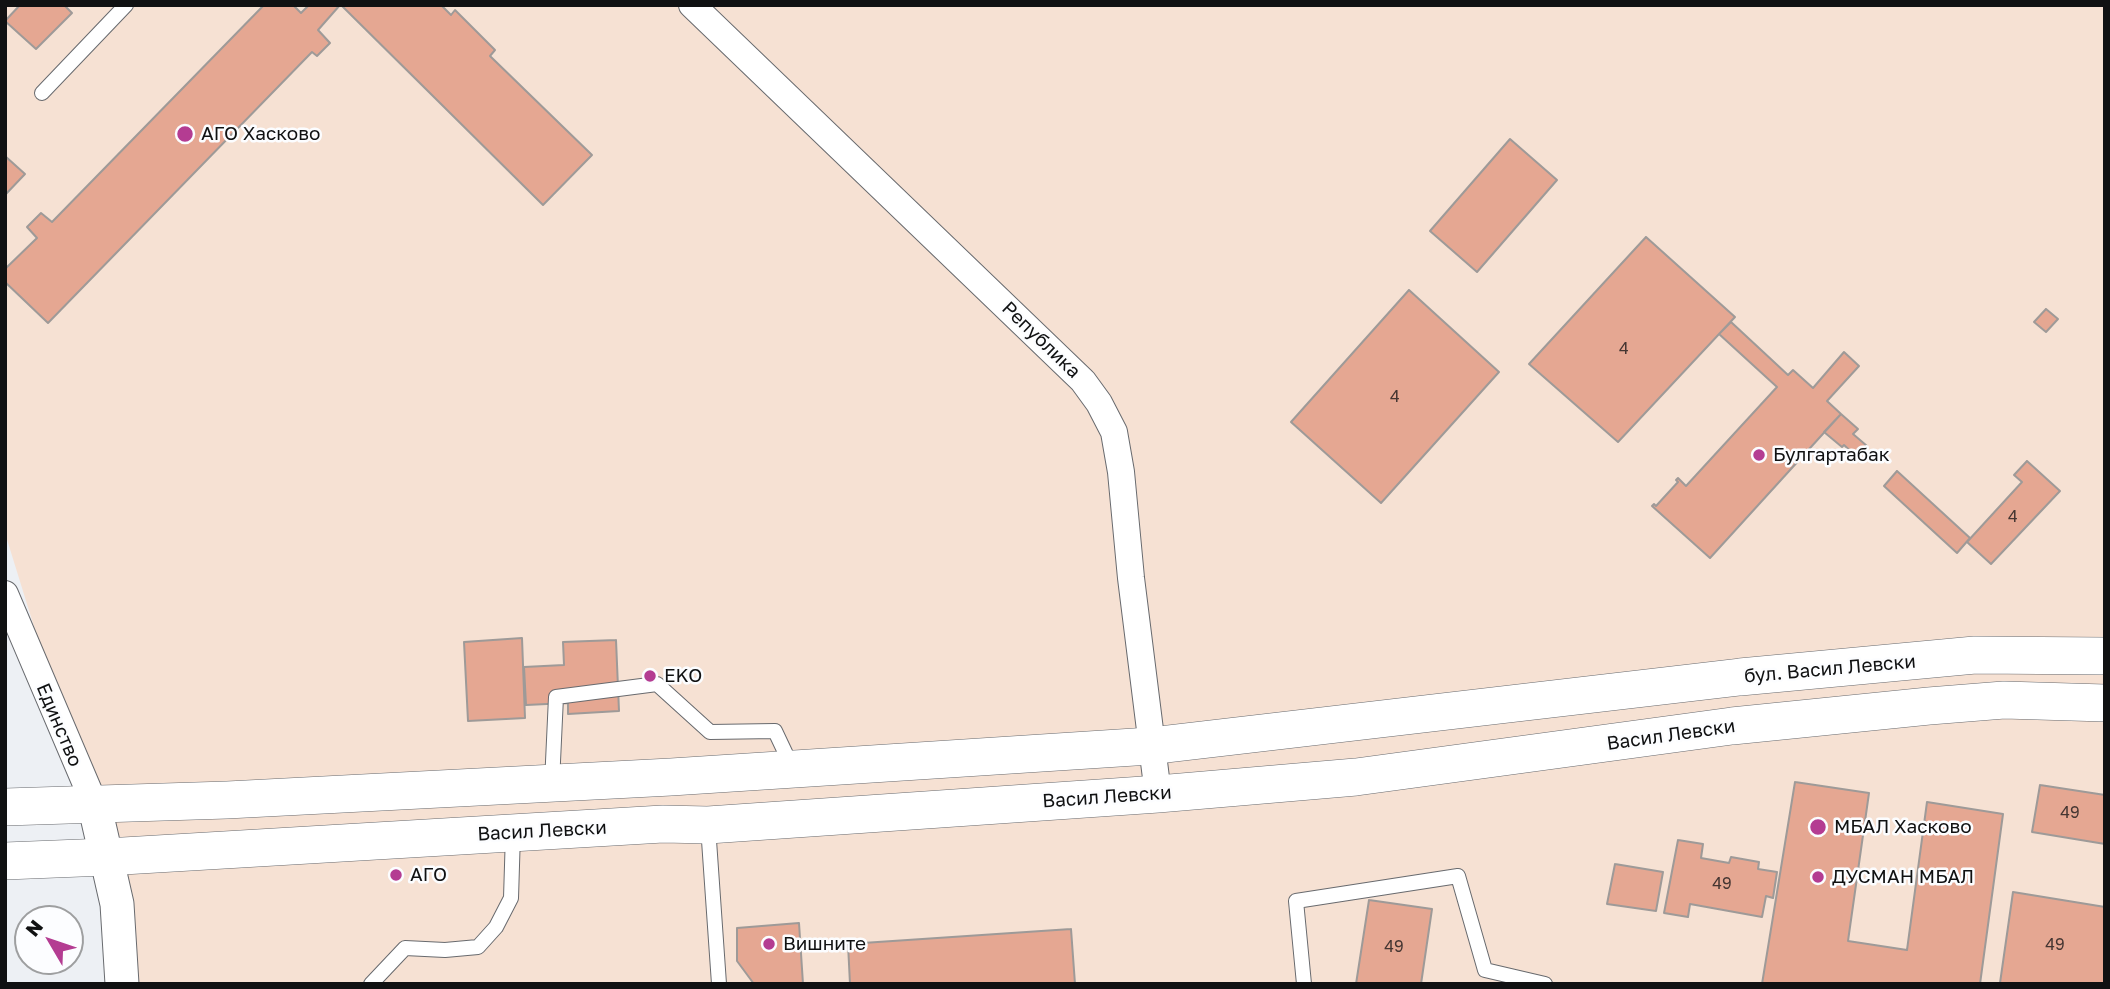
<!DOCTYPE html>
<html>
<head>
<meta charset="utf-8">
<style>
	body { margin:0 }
	#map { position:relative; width:2110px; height:989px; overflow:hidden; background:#edf0f4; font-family:"Golos Text",sans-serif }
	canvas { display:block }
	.frame { position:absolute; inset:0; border:7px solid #101112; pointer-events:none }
	.north { position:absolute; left:14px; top:905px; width:70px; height:70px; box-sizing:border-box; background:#fcfdff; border:2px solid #9e9fa0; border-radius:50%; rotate:309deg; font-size:19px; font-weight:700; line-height:28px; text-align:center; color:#101112 }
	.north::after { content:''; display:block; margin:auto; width:24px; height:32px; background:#b43c92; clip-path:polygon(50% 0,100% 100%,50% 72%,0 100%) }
</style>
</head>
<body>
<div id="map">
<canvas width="2110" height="989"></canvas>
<div class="frame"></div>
<div class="north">N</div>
</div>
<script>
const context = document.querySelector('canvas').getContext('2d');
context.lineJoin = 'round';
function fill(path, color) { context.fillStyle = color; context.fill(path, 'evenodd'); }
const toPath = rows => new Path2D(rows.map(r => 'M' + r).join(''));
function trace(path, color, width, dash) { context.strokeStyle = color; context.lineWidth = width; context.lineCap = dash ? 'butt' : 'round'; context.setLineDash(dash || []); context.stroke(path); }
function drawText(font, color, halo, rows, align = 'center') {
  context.font = font + ' "Golos Text",sans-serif'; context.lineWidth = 5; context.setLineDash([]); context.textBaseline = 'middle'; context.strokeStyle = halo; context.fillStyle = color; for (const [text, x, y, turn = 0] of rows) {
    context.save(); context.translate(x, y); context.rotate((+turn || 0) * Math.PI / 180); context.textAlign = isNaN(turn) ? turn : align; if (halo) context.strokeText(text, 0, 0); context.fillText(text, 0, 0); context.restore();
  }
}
const industrial = toPath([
	[5,5,2105,5,2105,984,115,984,79,772,5,533]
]);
const building = toPath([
	[20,5,64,5,72,13,36,49,5,21,20,5],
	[264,5,293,5,301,13,309,5,340,5,318,30,330,43,317,56,312,52,48,323,5,282,5,269,37,238,27,227,41,213,52,222,264,5],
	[341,5,441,5,451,15,455,10,495,50,490,56,592,155,543,205,341,5],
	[1510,139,1557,180,1477,272,1430,231,1510,139],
	[5,156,25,174,5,195,5,156],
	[1646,237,1735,317,1618,442,1529,364,1646,237],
	[1409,290,1499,372,1381,503,1291,422,1409,290],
	[2046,309,2058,319,2046,332,2034,322,2046,309],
	[1731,322,1788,375,1793,370,1813,388,1844,352,1859,366,1827,401,1841,414,1710,558,1652,506,1654,504,1656,506,1678,482,1676,480,1678,478,1686,486,1777,387,1719,334,1731,322],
	[1841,414,1858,429,1853,434,1867,446,1858,458,1844,445,1842,447,1824,432,1841,414],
	[2027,461,2060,491,1991,564,1967,542,2022,482,2014,475,2027,461],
	[1897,471,1970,538,1957,553,1884,486,1897,471],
	[522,638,525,718,468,721,464,642,522,638],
	[616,640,619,711,568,714,568,703,526,705,524,667,564,665,563,642,616,640],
	[1795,782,1869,793,1848,941,1907,950,1927,802,2003,814,1980,984,1762,984,1795,782],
	[2040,785,2105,795,2105,844,2032,832,2040,785],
	[1678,840,1703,844,1701,858,1729,863,1731,857,1759,862,1758,869,1777,872,1773,898,1766,896,1762,917,1690,904,1688,917,1664,913,1678,840],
	[1615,864,1663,872,1656,911,1607,904,1615,864],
	[2013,892,2105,907,2105,984,2000,983,2013,892],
	[1369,900,1432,909,1421,984,1356,984,1369,900],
	[799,923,803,984,754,984,737,961,737,928,799,923],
	[1071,929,1075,984,850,984,848,944,1071,929]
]);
const service = toPath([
	[42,93,126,5],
	[552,783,556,697,657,684,710,732,775,731,792,767],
	[708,826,719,984],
	[371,984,405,948,445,950,478,947,496,927,511,898,513,833],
	[1304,984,1296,901,1458,876,1485,970,1545,984]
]);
const minor = toPath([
	[692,5,1083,381,1099,403,1114,432,1121,472,1131,578,1158,794],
	[5,594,94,803]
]);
const tertiary = toPath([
	[94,803,117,904,122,984]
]);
const secondary = toPath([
	[5,807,227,800,671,777,1150,746,1740,677,1975,655,2105,656],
	[5,861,106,857,663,824,708,825,1158,794,1356,777,1732,726,1929,706,2004,700,2105,703]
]);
const markers = [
	[185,134,9,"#b43c92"],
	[1759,455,7,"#b43c92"],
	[650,676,7,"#b43c92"],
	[1818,827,9,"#b43c92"],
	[396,875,7,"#b43c92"],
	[1818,877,7,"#b43c92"],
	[769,944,7,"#b43c92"]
];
const numberNames = [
	["4",1624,349],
	["4",1395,397],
	["4",2013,517],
	["49",2070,813],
	["49",1722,884],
	["49",2055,945],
	["49",1394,947]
];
const poiNames = [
	["АГО Хасково",201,134],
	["Булгартабак",1773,455],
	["EKO",664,676],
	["МБАЛ Хасково",1834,827],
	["АГО",410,875],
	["ДУСМАН МБАЛ",1832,877],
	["Вишните",783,944]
];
const streetNames = [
	["Република",1041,340,44],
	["бул. Васил Левски",1830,669,-5],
	["Единство",59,725,67],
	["Васил Левски",1671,735,-8],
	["Васил Левски",1107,797,-4],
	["Васил Левски",542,831,-3]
];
fill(industrial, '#f6e1d3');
fill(building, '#e5a792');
trace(building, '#9e9a98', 2);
trace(service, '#686a6e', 16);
trace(minor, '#686a6e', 28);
trace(tertiary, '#686a6e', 35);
trace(secondary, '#686a6e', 38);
trace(service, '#fff', 14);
trace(minor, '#fff', 26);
trace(tertiary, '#fff', 33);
trace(secondary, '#fff', 37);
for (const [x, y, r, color] of markers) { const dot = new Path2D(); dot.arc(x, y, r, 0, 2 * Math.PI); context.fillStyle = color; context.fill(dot); trace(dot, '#fcfdff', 2.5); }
drawText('16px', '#453632', null, numberNames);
drawText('19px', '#101112', '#fcfdff', poiNames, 'left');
drawText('19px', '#101112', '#fcfdff', streetNames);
</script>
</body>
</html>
